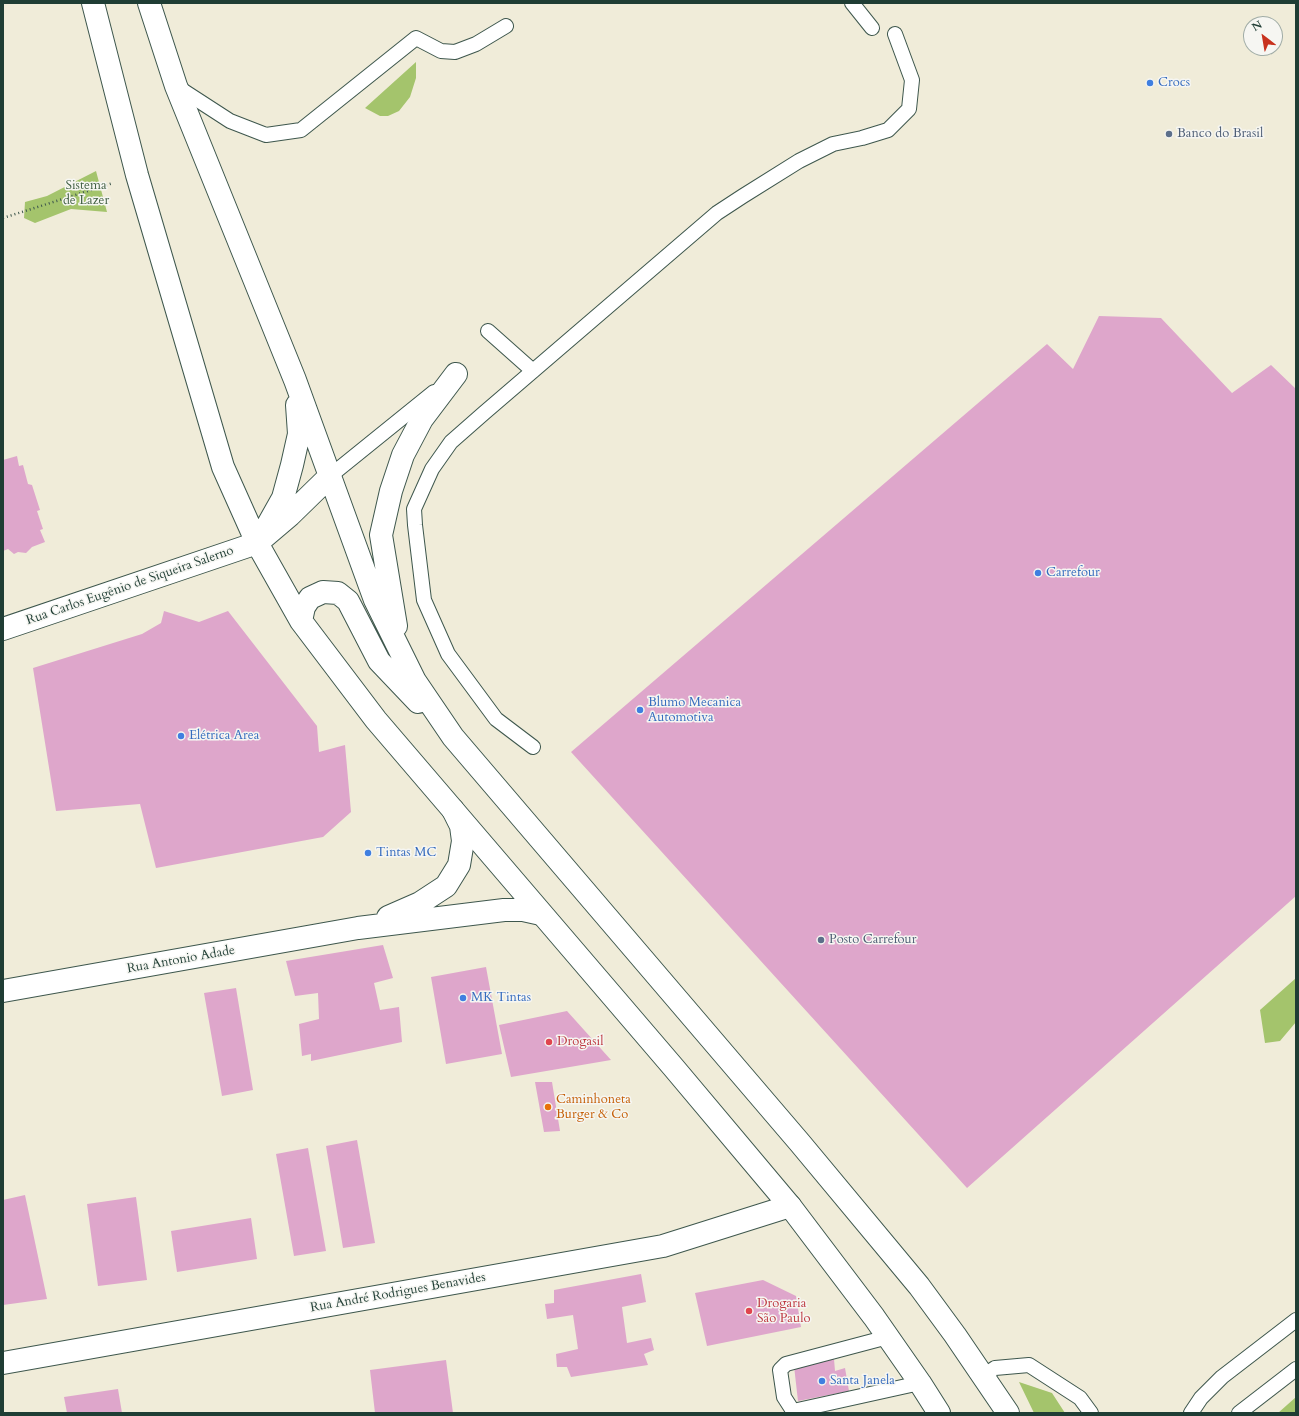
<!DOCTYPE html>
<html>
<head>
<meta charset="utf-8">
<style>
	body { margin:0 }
	#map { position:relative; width:1299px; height:1416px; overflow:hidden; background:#f0ecd9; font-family:Cardo,serif }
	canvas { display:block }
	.frame { position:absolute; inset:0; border:4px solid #1f3d34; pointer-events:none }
	.north { position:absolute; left:1243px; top:16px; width:40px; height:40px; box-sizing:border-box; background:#f6f6f2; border:1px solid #a0aca6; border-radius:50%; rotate:329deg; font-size:11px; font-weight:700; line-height:16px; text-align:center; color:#1f3d34 }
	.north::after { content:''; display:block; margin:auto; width:14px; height:18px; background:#c8321e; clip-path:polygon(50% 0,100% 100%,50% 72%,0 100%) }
</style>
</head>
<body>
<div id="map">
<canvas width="1299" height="1416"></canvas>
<div class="frame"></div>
<div class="north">N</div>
</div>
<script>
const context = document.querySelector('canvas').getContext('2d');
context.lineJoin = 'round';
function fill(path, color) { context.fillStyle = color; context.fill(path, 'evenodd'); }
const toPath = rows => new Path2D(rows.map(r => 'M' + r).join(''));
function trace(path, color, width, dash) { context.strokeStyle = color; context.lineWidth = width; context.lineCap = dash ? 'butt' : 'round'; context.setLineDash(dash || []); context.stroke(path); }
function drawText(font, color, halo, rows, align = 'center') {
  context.font = font + ' Cardo,serif'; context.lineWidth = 3; context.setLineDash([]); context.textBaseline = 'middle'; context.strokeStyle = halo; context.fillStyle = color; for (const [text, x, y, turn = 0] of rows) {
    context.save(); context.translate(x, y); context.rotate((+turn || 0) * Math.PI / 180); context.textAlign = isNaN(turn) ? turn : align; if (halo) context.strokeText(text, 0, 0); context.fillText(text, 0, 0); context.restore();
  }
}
const green = toPath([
	[416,62,416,78,410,97,399,111,388,116,380,116,365,108],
	[96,171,107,212,71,209,35,223,24,218,25,202,47,196],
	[1296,978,1296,1022,1280,1041,1265,1043,1260,1010],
	[1019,1382,1052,1393,1065,1413,1034,1413],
	[1296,1397,1296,1413,1278,1413]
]);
const building = toPath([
	[1099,316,1161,318,1232,393,1271,365,1296,389,1296,896,967,1188,571,752,1047,344,1073,369],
	[17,456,19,466,23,465,28,484,32,485,40,510,37,511,43,529,40,530,45,542,32,547,26,553,18,552,14,554,8,549,3,551,3,460],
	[164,611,199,622,228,611,317,726,319,752,345,745,351,812,323,837,156,868,140,804,56,811,33,668,142,634,161,623],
	[383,945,393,978,374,983,380,1010,399,1007,402,1042,311,1061,311,1054,302,1056,299,1024,319,1019,318,993,295,996,286,961],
	[486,967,502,1054,446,1064,431,977],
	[236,988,253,1090,222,1096,204,993],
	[567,1011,611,1060,511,1077,499,1025],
	[535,1082,552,1082,560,1131,544,1132],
	[357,1140,375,1243,343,1248,326,1146],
	[308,1148,326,1251,294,1256,276,1154],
	[25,1195,47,1299,3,1305,3,1200],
	[136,1197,147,1280,98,1286,87,1204],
	[251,1218,257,1259,177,1272,171,1231],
	[641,1274,646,1302,622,1307,627,1343,651,1338,654,1350,644,1354,648,1365,571,1377,567,1367,557,1367,556,1354,578,1349,573,1315,547,1319,545,1304,554,1303,554,1290],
	[763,1280,796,1296,801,1327,707,1346,695,1293],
	[834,1359,835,1371,845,1368,849,1391,798,1401,794,1366],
	[446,1360,453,1413,375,1413,370,1370],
	[118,1389,122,1413,67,1413,64,1397]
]);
const path = toPath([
	[3,218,113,183]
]);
const service = toPath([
	[852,3,872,28],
	[176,86,230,121,266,135,301,130,416,38,441,51,455,52,476,44,506,26],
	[488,331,533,371],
	[330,476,434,392],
	[533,747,496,719,448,654,424,600,415,525,414,509,432,469,451,442,484,413,717,213,743,196,799,161,833,144,862,138,888,130,909,109,912,80,895,34],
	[888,1337,786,1364,780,1370,784,1397,793,1411,920,1383],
	[983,1376,995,1368,1029,1365,1080,1398,1091,1413],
	[1191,1413,1201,1398,1222,1377,1296,1320],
	[1239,1413,1296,1369]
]);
const minor = toPath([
	[388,917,420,903,446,886,459,865,463,841,461,826,453,810],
	[3,991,358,928,504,910,523,910,541,914],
	[3,1363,663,1246,790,1206]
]);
const secondary = toPath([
	[93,3,137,175,223,467,257,543,301,621,376,720,674,1068,790,1206,874,1317,920,1383,939,1413],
	[149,3,176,86,295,380,375,600,415,681,453,737,800,1143,919,1286,955,1335,1008,1413],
	[265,530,283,498,292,465,299,434,297,405],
	[301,621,304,607,310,598,323,592,338,593,348,601,379,661,418,702],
	[396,626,381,535,391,491,403,455,422,419,456,374],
	[3,629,257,543,290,515,330,476]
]);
const markers = [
	[1150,83,4,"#3f7fe0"],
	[1169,134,4,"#5c6f8a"],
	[1038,573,4,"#3f7fe0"],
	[640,710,4,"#3f7fe0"],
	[181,736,4,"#3f7fe0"],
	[368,853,4,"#3f7fe0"],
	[821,940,4,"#5c6f8a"],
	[463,998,4,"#3f7fe0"],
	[549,1042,4,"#e0444e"],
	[548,1107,4,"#e8710a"],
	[749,1311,4,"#e0444e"],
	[822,1381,4,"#3f7fe0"]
];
const shopNames = [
	["Crocs",1158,83],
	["Carrefour",1046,573],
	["Blumo Mecanica",648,703],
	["Automotiva",648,718],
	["Elétrica Area",189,736],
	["Tintas MC",376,853],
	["MK Tintas",471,998],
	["Santa Janela",830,1381]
];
const serviceNames = [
	["Banco do Brasil",1177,134],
	["Posto Carrefour",829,940]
];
const parkNames = [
	["Sistema",86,186],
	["de Lazer",86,201]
];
const streetNames = [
	["Rua Carlos Eugênio de Siqueira Salerno",130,586,-19],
	["Rua Antonio Adade",181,960,-10],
	["Rua André Rodrigues Benavides",398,1293,-10]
];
const healthNames = [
	["Drogasil",557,1042],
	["Drogaria",757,1304],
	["São Paulo",757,1319]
];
const foodNames = [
	["Caminhoneta",556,1100],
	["Burger & Co",556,1115]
];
fill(green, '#a4c46c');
fill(building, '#dea6cb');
trace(service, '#3e574d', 16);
trace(minor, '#3e574d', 24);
trace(secondary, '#3e574d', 24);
trace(path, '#3e574d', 2.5, [1, 3]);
trace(service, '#fff', 14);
trace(minor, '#fff', 22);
trace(secondary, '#fff', 22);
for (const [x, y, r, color] of markers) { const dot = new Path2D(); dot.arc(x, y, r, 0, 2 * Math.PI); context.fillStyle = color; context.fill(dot); trace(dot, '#f6f6f2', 1.5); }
drawText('13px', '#366cbe', '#f6f6f2', shopNames, 'left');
drawText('13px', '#4e5e75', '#f6f6f2', serviceNames, 'left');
drawText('13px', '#405f42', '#f6f6f2', parkNames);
drawText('13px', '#1f3d34', '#f6f6f2', streetNames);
drawText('13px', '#be3a42', '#f6f6f2', healthNames, 'left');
drawText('13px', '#c56008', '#f6f6f2', foodNames, 'left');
</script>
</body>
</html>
